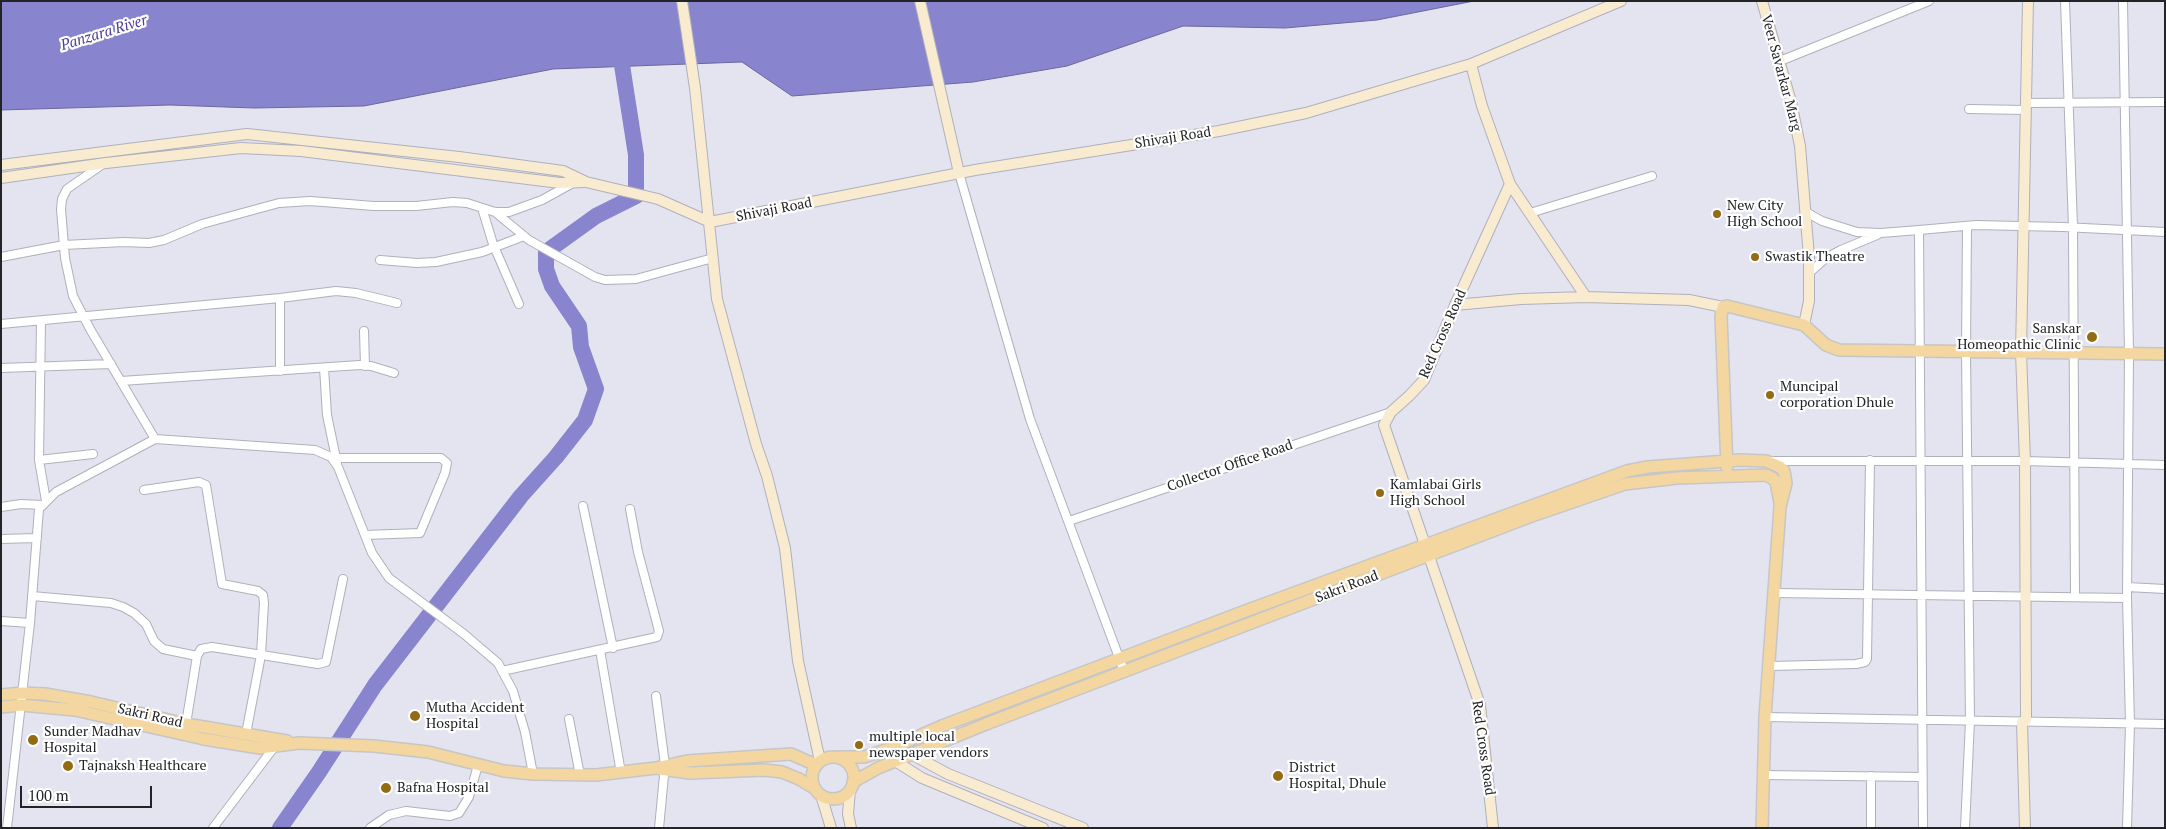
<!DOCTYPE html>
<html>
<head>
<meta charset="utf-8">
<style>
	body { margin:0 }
	#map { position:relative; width:2166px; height:829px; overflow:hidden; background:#e4e4f1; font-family:"PT Serif",serif }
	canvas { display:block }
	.frame { position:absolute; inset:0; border:2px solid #232428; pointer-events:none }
	.scale { position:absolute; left:20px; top:786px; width:132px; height:22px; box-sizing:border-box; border:2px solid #232428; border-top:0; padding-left:6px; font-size:15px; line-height:18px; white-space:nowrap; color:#232428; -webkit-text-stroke:4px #fff; paint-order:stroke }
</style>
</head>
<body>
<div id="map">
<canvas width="2166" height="829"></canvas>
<div class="frame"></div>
<div class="scale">100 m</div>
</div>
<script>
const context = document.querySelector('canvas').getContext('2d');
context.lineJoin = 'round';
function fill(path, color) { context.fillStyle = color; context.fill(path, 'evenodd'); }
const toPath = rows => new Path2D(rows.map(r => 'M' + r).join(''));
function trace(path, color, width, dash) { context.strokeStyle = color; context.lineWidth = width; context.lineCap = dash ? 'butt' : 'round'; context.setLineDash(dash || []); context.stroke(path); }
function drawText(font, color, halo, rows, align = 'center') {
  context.font = font + ' "PT Serif",serif'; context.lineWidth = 4.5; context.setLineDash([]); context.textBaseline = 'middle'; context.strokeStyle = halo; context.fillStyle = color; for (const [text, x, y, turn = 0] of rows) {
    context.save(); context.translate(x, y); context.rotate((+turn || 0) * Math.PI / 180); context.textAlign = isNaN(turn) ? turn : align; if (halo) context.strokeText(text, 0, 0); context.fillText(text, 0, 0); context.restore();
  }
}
const water = toPath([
	[1,1,1474,1,1377,20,1285,28,1183,26,1067,66,973,82,792,96,742,62,553,69,364,106,254,108,170,105,1,110,1,1]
]);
const river = toPath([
	[280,828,319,772,375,685,521,496,556,457,585,420,596,389,581,347,579,326,552,286,546,269,546,252,596,216,636,196,636,155,612,1]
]);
const street = toPath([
	[2065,1,2073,227,2075,597],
	[2123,1,2129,354,2127,598,2130,724,2127,828],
	[1780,61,1929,1],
	[2025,103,2165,102],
	[1969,109,2025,110],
	[103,164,67,189,62,199,61,209,65,258,73,296,90,329,155,439],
	[959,173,1030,419,1124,671],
	[482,208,493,244,519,304],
	[495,212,529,240,595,277,605,280,636,279,713,258],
	[1806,212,1822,221,1857,232,1881,233,1919,230],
	[1530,213,1652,176],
	[1,257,64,245,124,242,149,243,164,240,202,224,279,203,310,201,374,206,416,206,453,202,467,203,495,212,509,212,542,200,571,184],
	[380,260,417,263,436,262,482,252,524,236],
	[1809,273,1826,258,1841,250,1877,235],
	[41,321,39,460,46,501],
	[1,324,280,298,336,291,356,293,397,303],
	[364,331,365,366],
	[1,368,111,364],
	[324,368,327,415,337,463],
	[280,371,280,298],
	[121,381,360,365,371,366,394,373],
	[336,458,441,458,447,463,445,473,420,533,365,535],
	[39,460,93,454],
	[1771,461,2025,461,2165,465],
	[144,490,199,482,206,485,222,584,258,591,263,595,264,603,261,655,246,734],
	[583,506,613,648],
	[1,507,21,504,42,505],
	[1069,521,1391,412],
	[1,539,37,538],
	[2127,587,2165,589],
	[1775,593,2127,598],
	[32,596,111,603,123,607,134,613,146,624,154,641,163,649,197,656],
	[1,621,30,623],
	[600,650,621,773],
	[1769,666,1856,664,1865,662,1867,659,1870,460],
	[502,671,657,637,659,631,638,552,630,509],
	[656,696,665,765,659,828],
	[1765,717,2165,724],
	[569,719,580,775],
	[186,724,197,656,201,649,212,647,318,664,326,662,343,579],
	[1763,775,1922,777],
	[1871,776,1871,828],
	[7,828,30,623,39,509,56,492,155,439,315,450,331,457,338,467,372,553,389,578,464,634,498,663,513,691,525,732,533,774],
	[213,828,275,746],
	[370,828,389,815,406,811,450,816,459,813,469,797,478,765],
	[1923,828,1919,230,1976,225,2063,227,2165,232],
	[1965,828,1970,721,1966,351,1967,227]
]);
const secondary = toPath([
	[682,1,695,88,717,299,756,444,767,476,785,548,798,661,820,761],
	[920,1,959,173],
	[1762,1,1791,102,1800,146,1809,257,1809,301,1804,325],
	[1471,64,1482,106,1510,184,1455,305,1424,380,1409,396,1391,412,1384,425,1480,705,1493,828],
	[1,165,247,134,459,157,563,171,586,182,658,199,710,222,975,170,1219,131,1306,113,1471,64,1621,1],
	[1,178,106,163,241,148,301,151,560,183,585,182],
	[1510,184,1586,297,1689,300,1723,307],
	[1455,305,1521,299,1586,297],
	[911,754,948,774,1083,828],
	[895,761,922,778,1043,828],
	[850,790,848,814,851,828],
	[821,795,831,828],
	[2025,828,2022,722,2026,720,2025,461,2021,352,2028,1]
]);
const primary = toPath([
	[1727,467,1721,316,1723,307,1727,306,1804,325,1826,345,1839,350,2165,354],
	[1,695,22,693,45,694,91,702,186,724,287,741],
	[1,707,21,705,75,710,204,739,260,748,299,743,374,746,428,752,504,771,533,774,596,775,656,768,687,761,791,754,816,765],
	[839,757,864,757,889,749,942,726,1248,610,1627,471,1648,467,1740,460,1766,461,1780,467,1784,471,1786,483,1780,507,1765,717,1762,828],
	'812 778a21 21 0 1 1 42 0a21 21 0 1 1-42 0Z',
	[660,769,690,773,764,770,782,772,799,779,814,788],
	[853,782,878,768,986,724,1529,517,1625,484,1677,478,1766,475,1772,478,1776,482,1780,503]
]);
const markers = [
	[1717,214,5,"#946b15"],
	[1755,257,5,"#946b15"],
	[2092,337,6,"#946b15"],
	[1770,395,5,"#946b15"],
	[1380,493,5,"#946b15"],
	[415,716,6,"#946b15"],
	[33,740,6,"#946b15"],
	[859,745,5,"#946b15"],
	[68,766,6,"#946b15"],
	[1278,776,6,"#946b15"],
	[386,788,6,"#946b15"]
];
const streetNames = [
	["Veer Savarkar Marg",1781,73,75],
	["Shivaji Road",1173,138,-9],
	["Shivaji Road",774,210,-11],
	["Red Cross Road",1443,334,-66],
	["Collector Office Road",1230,466,-19],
	["Sakri Road",1347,587,-21],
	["Sakri Road",150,716,13],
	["Red Cross Road",1483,748,82]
];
const poiNames = [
	["New City",1727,206],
	["High School",1727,222],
	["Swastik Theatre",1765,257],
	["Sanskar",2081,329,"right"],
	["Homeopathic Clinic",2081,345,"right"],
	["Muncipal",1780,387],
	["corporation Dhule",1780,403],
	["Kamlabai Girls",1390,485],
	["High School",1390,501],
	["Mutha Accident",426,708],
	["Hospital",426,724],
	["Sunder Madhav",44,732],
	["Hospital",44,748],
	["multiple local",869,737],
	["newspaper vendors",869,753],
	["Tajnaksh Healthcare",79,766],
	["District",1289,768],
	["Hospital, Dhule",1289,784],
	["Bafna Hospital",397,788]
];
const waterNames = [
	["Panzara River",104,33,-17]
];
fill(water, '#8884cd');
trace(water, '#6a679c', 1);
trace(river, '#8884cd', 16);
trace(street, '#afb0bc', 10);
trace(secondary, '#afb0bc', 12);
trace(primary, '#c6c6c7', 14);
trace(street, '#fff', 8);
trace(secondary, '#f9ebd0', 10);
trace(primary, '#f4d6a1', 11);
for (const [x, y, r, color] of markers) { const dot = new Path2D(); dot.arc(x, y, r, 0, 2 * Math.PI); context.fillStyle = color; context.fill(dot); trace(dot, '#fff', 2); }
drawText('14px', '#232428', '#fff', streetNames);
drawText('14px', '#232428', '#fff', poiNames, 'left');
drawText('italic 15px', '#4d4199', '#fff', waterNames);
</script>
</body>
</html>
